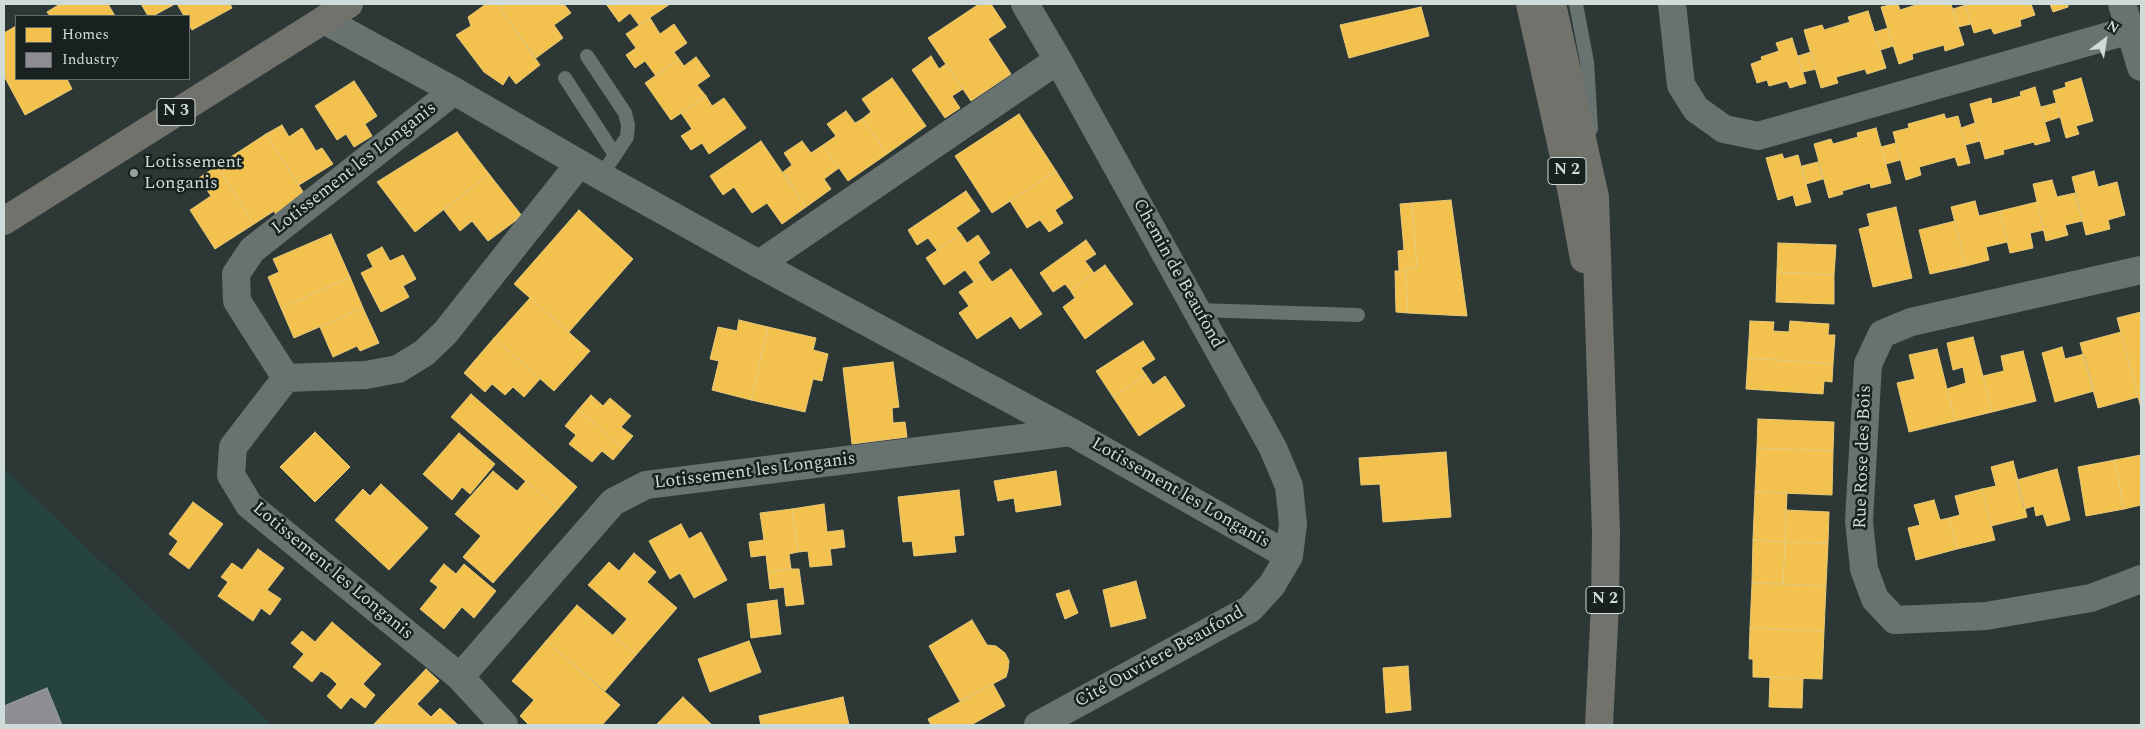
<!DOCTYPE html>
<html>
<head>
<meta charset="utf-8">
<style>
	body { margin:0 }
	#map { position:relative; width:2145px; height:729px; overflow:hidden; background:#2c3736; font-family:Spectral,serif }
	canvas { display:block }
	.frame { position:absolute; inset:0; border:5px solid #cedbd9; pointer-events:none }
	.legend { position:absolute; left:15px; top:15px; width:175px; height:65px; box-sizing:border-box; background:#182120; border:1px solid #616b6a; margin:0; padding:6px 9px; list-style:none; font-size:15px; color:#cedbd9 }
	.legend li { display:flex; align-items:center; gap:10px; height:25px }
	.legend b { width:25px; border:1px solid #616b6a }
	.north { position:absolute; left:2080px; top:15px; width:50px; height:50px; -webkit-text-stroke:4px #182120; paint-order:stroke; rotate:31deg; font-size:14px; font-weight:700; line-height:20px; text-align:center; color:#cedbd9 }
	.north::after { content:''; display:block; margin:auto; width:18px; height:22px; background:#cedbd9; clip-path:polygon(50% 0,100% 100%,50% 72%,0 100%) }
</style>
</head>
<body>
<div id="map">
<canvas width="2145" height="729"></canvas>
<div class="frame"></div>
<ul class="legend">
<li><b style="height:14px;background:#f2c14e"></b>Homes</li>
<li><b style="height:14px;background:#8d8d92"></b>Industry</li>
</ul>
<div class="north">N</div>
</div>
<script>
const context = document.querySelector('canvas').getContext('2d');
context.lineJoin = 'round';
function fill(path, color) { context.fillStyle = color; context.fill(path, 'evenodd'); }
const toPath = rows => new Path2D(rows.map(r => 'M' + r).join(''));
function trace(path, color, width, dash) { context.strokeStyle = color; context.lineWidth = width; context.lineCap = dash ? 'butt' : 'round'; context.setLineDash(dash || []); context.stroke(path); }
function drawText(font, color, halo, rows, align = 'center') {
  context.font = font + ' Spectral,serif'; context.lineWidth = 5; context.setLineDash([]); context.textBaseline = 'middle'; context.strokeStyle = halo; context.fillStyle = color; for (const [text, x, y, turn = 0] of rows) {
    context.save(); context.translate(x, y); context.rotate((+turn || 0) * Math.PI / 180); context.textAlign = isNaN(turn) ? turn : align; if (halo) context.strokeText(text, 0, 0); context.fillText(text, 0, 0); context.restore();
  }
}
const built = toPath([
	[4,468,272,725,4,725]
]);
const homes = toPath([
	[60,4,108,4,115,16,50,16,47,12,60,4],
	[141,4,175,4,153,16,148,16,141,4],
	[177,4,230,4,232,8,192,30,189,25,189,16,184,16,177,4],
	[486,4,497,4,540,65,516,84,509,75,503,85,484,72,456,35,471,26,468,17,486,4],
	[497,4,564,4,571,13,554,25,563,38,536,58,497,4],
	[606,4,670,4,639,25,630,13,619,22,606,4],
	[979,4,991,4,1006,27,988,39,1011,74,971,101,928,38,979,4],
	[1894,4,1898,4,1900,10,1919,4,1951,4,1964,45,1945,51,1944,45,1912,54,1913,59,1899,64,1881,7,1894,4],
	[1965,4,2031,4,2035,15,2020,20,2021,26,1994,34,1991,28,1974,33,1965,4],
	[2050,4,2068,4,2068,7,2053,12,2050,4],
	[1966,5,1971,24,1958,27,1953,9,1966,5],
	[1421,7,1429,36,1349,58,1340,25,1421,7],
	[1868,11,1886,68,1867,74,1865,69,1836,77,1838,83,1821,88,1804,30,1822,25,1824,30,1850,22,1848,17,1868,11],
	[650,18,660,34,674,24,687,43,674,52,679,59,656,76,645,61,635,68,626,55,636,48,626,34,650,18],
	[16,26,16,79,67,79,72,89,25,115,4,76,4,33,16,26],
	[1888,28,1893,46,1880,50,1875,32,1888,28],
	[1792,38,1806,83,1790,88,1787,81,1769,86,1767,80,1757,83,1751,64,1762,60,1761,57,1779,51,1776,43,1792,38],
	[1811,52,1816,69,1803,72,1798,56,1811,52],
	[931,56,939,69,946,64,963,89,952,96,960,108,945,118,912,70,931,56],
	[696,57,710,76,697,85,706,96,671,120,645,83,679,59,684,66,696,57],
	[892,78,926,126,887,154,862,119,871,112,862,99,892,78],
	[2081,78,2093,121,2076,126,2079,134,2066,138,2053,91,2066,87,2065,83,2081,78],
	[354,81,377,116,365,124,372,136,354,147,346,134,337,140,315,106,354,81],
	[2035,87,2050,141,2035,145,2034,142,2003,150,2004,154,1985,159,1970,104,1991,98,1992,104,2021,96,2020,92,2035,87],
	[706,96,712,106,724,98,746,128,709,154,702,143,691,150,681,136,692,129,681,113,706,96],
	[2056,103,2060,117,2045,122,2041,107,2056,103],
	[846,111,855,123,862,119,887,154,848,181,823,145,836,136,827,124,846,111],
	[1019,114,1056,171,992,213,955,156,1019,114],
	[1944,114,1946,119,1958,116,1970,163,1958,166,1955,157,1919,167,1921,175,1906,180,1893,132,1909,128,1908,124,1944,114],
	[1975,123,1980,141,1965,145,1961,128,1975,123],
	[282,125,289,137,302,128,316,151,322,148,333,164,299,185,266,134,282,125],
	[1876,128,1891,183,1871,188,1870,183,1842,191,1843,194,1829,198,1814,144,1831,139,1833,144,1858,137,1857,133,1876,128],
	[457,132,489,174,415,232,377,182,457,132],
	[266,134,307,198,277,217,274,211,254,224,217,166,266,134],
	[761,141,806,207,782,224,767,203,752,213,734,187,723,195,710,176,761,141],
	[802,141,811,153,823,145,839,168,824,179,831,189,806,207,783,172,792,165,784,153,802,141],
	[1896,143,1900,160,1886,164,1881,147,1896,143],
	[1782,154,1784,159,1798,155,1811,202,1796,206,1793,195,1778,200,1766,158,1782,154],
	[1818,162,1823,179,1806,184,1802,166,1818,162],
	[217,166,254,224,215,249,190,210,211,196,199,178,217,166],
	[1056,171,1073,198,1055,210,1063,223,1049,232,1040,220,1027,228,1010,201,1056,171],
	[2094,171,2098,187,2117,182,2125,215,2108,220,2110,229,2086,235,2072,177,2094,171],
	[489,174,522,216,488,241,472,221,460,231,444,210,489,174],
	[2052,180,2057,197,2075,193,2082,221,2065,225,2068,235,2046,241,2033,184,2052,180],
	[966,191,980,211,956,228,961,234,937,250,928,238,917,245,908,230,966,191],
	[1451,200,1467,316,1408,313,1405,269,1417,268,1412,203,1451,200],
	[1975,201,1979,216,2000,211,2007,242,1986,247,1989,260,1966,266,1951,207,1975,201],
	[2037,202,2044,230,2030,233,2033,248,2010,253,2000,211,2037,202],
	[1412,203,1417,268,1405,269,1408,313,1396,312,1395,271,1399,271,1398,251,1404,250,1400,204,1412,203],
	[1896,207,1912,278,1873,287,1859,229,1870,226,1867,214,1896,207],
	[579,210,633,259,569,332,514,284,579,210],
	[1955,221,1966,266,1930,274,1919,230,1955,221],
	[331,234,350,277,281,308,268,277,279,272,273,259,331,234],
	[961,234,967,243,978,235,990,253,978,262,986,274,974,282,965,270,944,285,926,258,961,234],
	[1086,240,1096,254,1085,261,1094,273,1070,290,1065,284,1053,292,1040,273,1086,240],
	[1778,243,1836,245,1834,275,1777,272,1778,243],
	[382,247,390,261,403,255,416,279,403,286,409,297,381,312,361,273,373,267,367,255,382,247],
	[1105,265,1133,304,1085,339,1063,307,1075,298,1070,290,1105,265],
	[1011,269,1042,314,1020,329,1011,316,977,339,959,313,969,306,959,292,986,274,992,282,1011,269],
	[1777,272,1834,275,1834,304,1776,302,1777,272],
	[350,277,363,308,294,338,281,308,350,277],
	[530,298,590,351,554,391,494,338,530,298],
	[363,308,379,343,360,351,357,346,333,357,320,327,363,308],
	[2141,312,2141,408,2117,318,2141,312],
	[739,320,768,327,751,400,712,390,719,361,710,359,718,327,737,331,739,320],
	[1750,321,1774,322,1773,331,1789,332,1790,321,1829,324,1828,335,1835,335,1833,364,1748,358,1750,321],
	[768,327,816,338,813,350,828,354,822,381,813,379,805,412,751,400,768,327],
	[2121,332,2138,397,2098,408,2080,343,2121,332],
	[1973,337,1992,412,1955,421,1947,389,1966,383,1963,367,1953,370,1947,343,1973,337],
	[494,338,540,379,524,397,513,387,505,395,492,384,485,392,464,373,494,338],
	[1143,341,1155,359,1141,368,1146,375,1113,397,1096,371,1143,341],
	[2062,347,2065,359,2084,354,2094,391,2055,402,2042,353,2062,347],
	[1937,349,1955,421,1909,432,1897,383,1915,379,1909,355,1937,349],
	[2023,351,2036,401,1992,412,1983,376,2004,371,2001,356,2023,351],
	[1748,358,1833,364,1832,382,1824,381,1823,394,1746,389,1748,358],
	[893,362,899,407,892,408,893,423,905,422,907,437,852,444,843,368,893,362],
	[1146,375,1153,385,1165,376,1185,406,1139,436,1113,397,1146,375],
	[471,394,577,487,558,509,451,417,471,394],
	[591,395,603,406,610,398,631,416,621,427,633,436,623,448,578,410,591,395],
	[578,410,623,448,613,460,602,451,592,462,569,444,576,435,565,426,578,410],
	[1758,419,1834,422,1833,451,1757,448,1758,419],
	[315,432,350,467,315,502,280,467,315,432],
	[459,433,495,464,470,494,462,487,452,500,423,474,459,433],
	[1757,448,1833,451,1832,495,1755,492,1757,448],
	[1446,452,1451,517,1383,522,1380,484,1361,485,1359,458,1446,452],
	[2141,455,2141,505,2124,509,2115,460,2141,455],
	[2115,460,2124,509,2086,516,2078,467,2115,460],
	[2013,461,2027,517,1991,526,1982,489,1996,486,1991,467,2013,461],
	[2057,469,2070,520,2047,526,2043,514,2036,516,2034,506,2024,509,2017,480,2057,469],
	[493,471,517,491,526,481,558,509,493,583,463,557,481,536,455,514,493,471],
	[1056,471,1061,505,1016,512,1014,498,998,501,994,481,1056,471],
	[381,484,428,528,389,570,335,520,363,489,370,496,381,484],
	[1982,489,1995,540,1957,549,1949,518,1960,515,1955,496,1982,489],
	[959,490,964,535,954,536,956,552,914,556,912,541,903,542,898,497,959,490],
	[1755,492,1787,493,1785,542,1753,540,1755,492],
	[1934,500,1940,520,1949,518,1957,549,1916,560,1908,528,1920,525,1914,505,1934,500],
	[193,502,223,524,189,569,169,554,178,541,169,534,193,502],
	[824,504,827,532,843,530,845,547,830,549,832,565,810,567,808,551,798,552,792,509,824,504],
	[792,509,798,552,789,554,791,569,768,572,766,555,751,557,749,542,764,540,760,513,792,509],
	[1786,510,1829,512,1828,543,1785,542,1786,510],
	[681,524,689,539,701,532,727,580,694,598,680,573,670,579,649,541,681,524],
	[1753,540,1785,542,1783,584,1752,583,1753,540],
	[1785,542,1828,543,1826,586,1783,584,1785,542],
	[258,549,284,568,267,590,281,599,270,615,261,608,253,621,218,596,228,582,221,577,232,563,242,570,258,549],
	[634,553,656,572,647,582,677,608,636,655,613,635,627,619,588,585,609,562,619,571,634,553],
	[444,564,456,574,464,564,496,591,474,618,462,607,444,629,420,609,438,587,430,581,444,564],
	[791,569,799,569,804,604,786,606,784,587,770,589,768,572,791,569],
	[1136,581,1146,618,1111,627,1103,590,1136,581],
	[1752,583,1826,586,1824,631,1750,628,1752,583],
	[1069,590,1078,613,1065,619,1056,594,1069,590],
	[777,600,781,634,751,638,747,604,777,600],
	[577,605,636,655,605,691,546,641,577,605],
	[972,620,987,645,996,646,1005,653,1009,661,1008,670,1006,677,960,701,929,646,972,620],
	[332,622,381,664,363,684,375,695,365,708,351,697,341,709,327,696,337,684,330,677,321,671,312,682,293,667,304,654,291,643,302,631,315,642,332,622],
	[1750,628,1824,631,1822,679,1753,677,1753,659,1749,659,1750,628],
	[546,641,620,705,602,725,529,725,520,716,534,700,512,681,546,641],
	[749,641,761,672,710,692,698,659,749,641],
	[1408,666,1411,710,1386,713,1383,668,1408,666],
	[426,669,439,681,417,704,431,717,440,708,458,725,373,725,426,669],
	[1770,677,1803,679,1802,708,1769,707,1770,677],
	[993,684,1005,706,971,725,931,725,928,719,993,684],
	[683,697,712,725,656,725,683,697],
	[843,697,849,725,761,725,759,716,843,697]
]);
const industry = toPath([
	[47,688,62,725,4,725,4,706,47,688]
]);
const service = toPath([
	[1576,4,1587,62,1591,129],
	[587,56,625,113,628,125,627,137,601,176],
	[565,78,615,155],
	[1196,310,1358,315]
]);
const minor = toPath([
	[1025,4,1058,60,1273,448,1289,486,1293,524,1289,556,1272,585,1250,609,1038,725],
	[1672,4,1681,85,1696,109,1724,129,1758,136,2130,30],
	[2122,4,2141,67],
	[324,20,454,91,601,176,759,264,1071,432,1289,556],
	[759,264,1058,60],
	[2141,270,1911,322,1882,334,1868,364,1859,521,1864,569,1875,599,1895,620,1986,616,2091,598,2141,579],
	[286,378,237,301,236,274,252,250,454,91],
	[460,677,613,502,646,485,1071,432],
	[504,725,460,677,249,505,231,475,233,447,286,378,366,375,398,369,424,353,445,333,579,164]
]);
const primary = toPath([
	[1530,4,1571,188,1584,259],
	[1552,4,1595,197,1606,532,1605,604,1599,725],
	[4,221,349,4]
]);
const markers = [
	[134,173,5,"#95a2a0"]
];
const shields = [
	[176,112,38],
	[1567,171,38],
	[1605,600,38]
];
const shieldNames = [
	["N 3",176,112],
	["N 2",1567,171],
	["N 2",1605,600]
];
const poiNames = [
	["Lotissement",144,163],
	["Longanis",144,184]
];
const streetNames = [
	["Lotissement les Longanis",355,169,-38],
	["Chemin de Beaufond",1177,274,61],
	["Rue Rose des Bois",1864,457,-88],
	["Lotissement les Longanis",755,472,-7],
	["Lotissement les Longanis",1180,494,30],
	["Lotissement les Longanis",332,572,40],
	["Cité Ouvriere Beaufond",1160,658,-29]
];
fill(built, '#274340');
fill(homes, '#f2c14e');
trace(homes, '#e7c978', 1);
fill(industry, '#8d8d92');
trace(industry, '#a0a4a7', 1);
trace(service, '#687271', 14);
trace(minor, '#687271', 28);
trace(primary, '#72726c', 28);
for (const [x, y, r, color] of markers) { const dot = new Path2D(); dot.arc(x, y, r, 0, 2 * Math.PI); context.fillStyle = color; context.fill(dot); trace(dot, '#182120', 2); }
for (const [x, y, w] of shields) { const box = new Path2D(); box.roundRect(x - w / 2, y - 13.5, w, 27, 4); context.fillStyle = '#182120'; context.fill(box); trace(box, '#cedbd9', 1); }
drawText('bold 16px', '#cedbd9', null, shieldNames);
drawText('18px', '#cedbd9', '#182120', poiNames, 'left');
drawText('18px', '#cedbd9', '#182120', streetNames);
</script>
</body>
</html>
